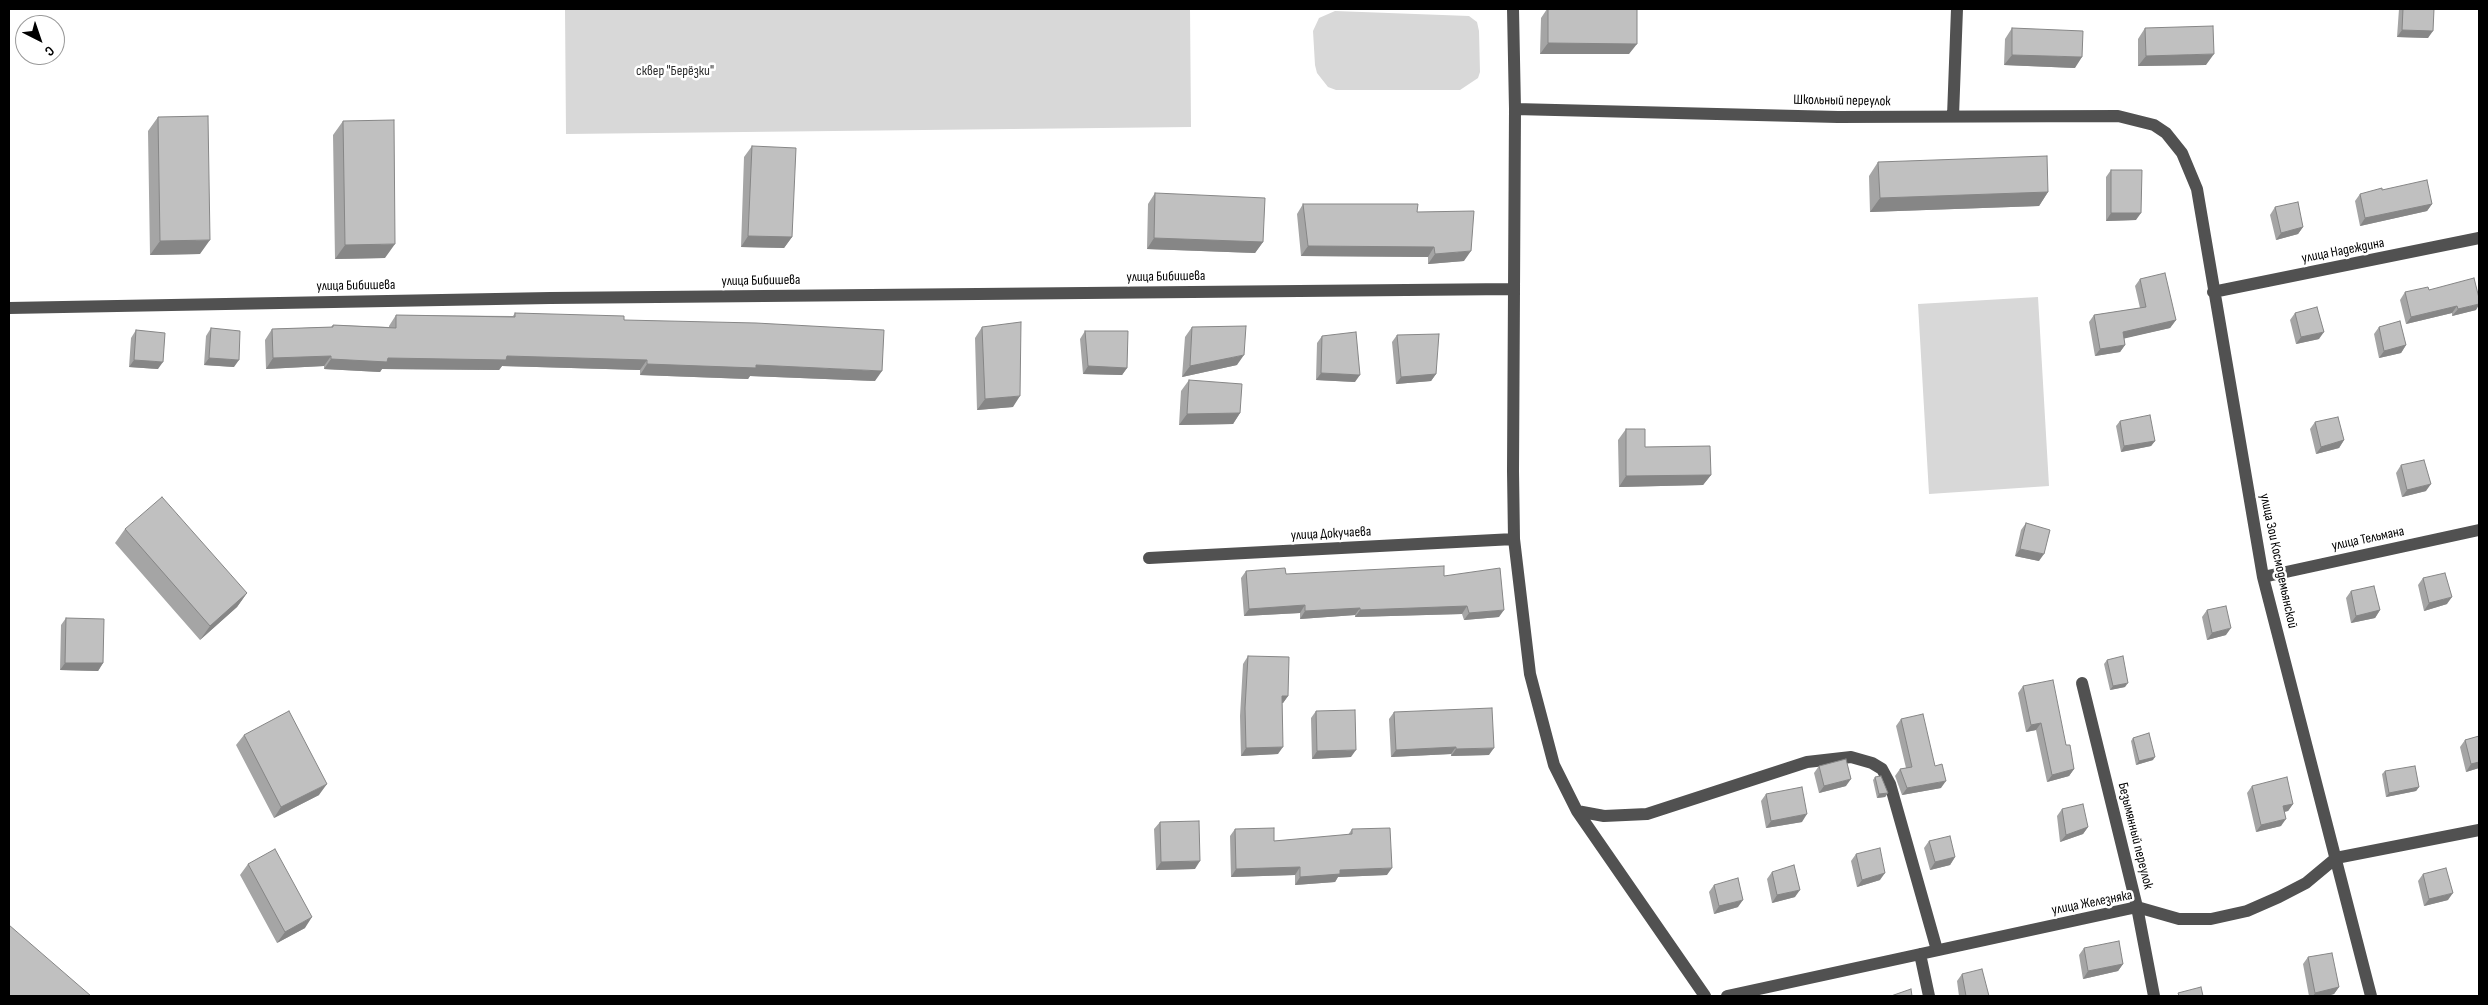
<!DOCTYPE html>
<html>
<head>
<meta charset="utf-8">
<style>
	body { margin:0 }
	#map { position:relative; width:2488px; height:1005px; overflow:hidden; background:#fff; font-family:"Sofia Sans Condensed",sans-serif }
	canvas { display:block }
	.frame { position:absolute; inset:0; border:10px solid #000; pointer-events:none }
	.north { position:absolute; left:15px; top:15px; width:50px; height:50px; box-sizing:border-box; background:#fff; border:1px solid #999; border-radius:50%; rotate:139deg; font-size:14px; font-weight:700; line-height:20px; text-align:center; color:#000 }
	.north::after { content:''; display:block; margin:auto; width:18px; height:22px; background:#000; clip-path:polygon(50% 0,100% 100%,50% 72%,0 100%) }
</style>
</head>
<body>
<div id="map">
<canvas width="2488" height="1005"></canvas>
<div class="frame"></div>
<div class="north">С</div>
</div>
<script>
const context = document.querySelector('canvas').getContext('2d');
context.lineJoin = 'round';
function fill(path, color) { context.fillStyle = color; context.fill(path, 'evenodd'); }
const toPath = rows => new Path2D(rows.map(r => 'M' + r).join(''));
function trace(path, color, width, dash) { context.strokeStyle = color; context.lineWidth = width; context.lineCap = dash ? 'butt' : 'round'; context.setLineDash(dash || []); context.stroke(path); }
function drawText(font, color, halo, rows, align = 'center') {
  context.font = font + ' "Sofia Sans Condensed",sans-serif'; context.lineWidth = 5; context.setLineDash([]); context.textBaseline = 'middle'; context.strokeStyle = halo; context.fillStyle = color; for (const [text, x, y, turn = 0] of rows) {
    context.save(); context.translate(x, y); context.rotate((+turn || 0) * Math.PI / 180); context.textAlign = isNaN(turn) ? turn : align; if (halo) context.strokeText(text, 0, 0); context.fillText(text, 0, 0); context.restore();
  }
}
const green = toPath([
	[565,9,1190,9,1191,127,566,134],
	[1335,11,1469,16,1477,22,1479,31,1480,72,1478,78,1460,90,1336,90,1328,87,1317,73,1315,65,1313,31,1319,18],
	[2038,297,2049,486,1929,494,1918,304]
]);
const minor = toPath([
	[1513,9,1515,109,1513,471,1514,539,1530,674,1554,765,1577,811,1705,996],
	[1515,109,1838,117,2118,116,2154,125,2166,133,2182,153,2197,189,2263,577,2371,996],
	[1953,116,1957,9],
	[2213,292,2479,238],
	[9,308,550,298,1513,289],
	[1149,558,1514,539],
	[2263,577,2479,530],
	[2082,683,2137,907,2154,996],
	[1577,811,1604,816,1647,814,1807,762,1851,757,1872,763,1882,769,1890,784,1937,950],
	[1920,954,1929,996],
	[1727,996,2137,907,2179,919,2211,919,2247,911,2279,897,2306,883,2336,858,2479,830]
]);
const wall = toPath([
	[1547,9,1637,9,1629,54,1540,54,1541,18],
	[2399,9,2434,9,2428,38,2397,37],
	[2012,28,2075,68,2004,65,2005,39],
	[2145,28,2206,65,2138,66,2138,39],
	[158,117,200,254,150,255,148,131],
	[343,121,385,258,335,259,333,135],
	[752,146,792,237,784,248,741,247,744,157],
	[1878,162,2048,192,2039,206,1870,212,1869,176],
	[2111,170,2136,220,2106,221,2106,177],
	[1155,193,1263,242,1255,253,1147,249,1148,204],
	[2360,194,2432,204,2427,211,2360,226,2355,201],
	[1303,204,1417,212,1464,261,1428,264,1428,257,1301,256,1297,214],
	[2275,207,2303,227,2298,234,2276,240,2270,215],
	[2140,279,2176,320,2170,328,2124,338,2125,345,2120,352,2095,356,2089,322,2094,315,2140,308,2135,286],
	[2429,290,2476,310,2452,316,2452,313,2406,324,2400,300,2405,292],
	[515,313,624,320,875,381,750,376,748,379,640,375,640,370,502,366,499,370,382,369,380,372,324,369,324,366,266,369,265,340,272,329,331,327,333,325,389,327,389,326,396,315,513,316],
	[2295,313,2319,339,2296,344,2290,320],
	[982,327,1013,407,977,410,975,338],
	[1192,327,1237,365,1182,377,1185,337],
	[2379,327,2406,345,2401,353,2379,358,2374,334],
	[211,328,234,367,204,365,206,336],
	[136,330,158,369,129,367,131,338],
	[1085,331,1127,368,1122,375,1083,374,1080,339],
	[1397,335,1436,374,1431,381,1396,384,1392,342],
	[1322,336,1355,382,1316,380,1317,343],
	[1189,380,1240,413,1233,424,1179,425,1181,391],
	[2120,421,2155,441,2151,446,2121,452,2116,426],
	[2315,422,2344,440,2339,448,2316,454,2310,429],
	[1626,429,1645,447,1711,475,1703,485,1619,487,1618,440],
	[2401,465,2426,491,2402,497,2396,473],
	[2026,523,2039,561,2015,556,2021,530],
	[125,529,247,593,237,607,200,640,115,543],
	[1246,571,1286,574,1444,576,1499,617,1464,620,1462,614,1355,617,1355,615,1300,619,1300,613,1244,616,1241,578],
	[2423,578,2447,604,2424,611,2418,585],
	[2351,591,2380,610,2375,618,2351,623,2346,598],
	[2207,610,2226,635,2207,640,2202,617],
	[66,618,103,663,98,671,60,670,61,625],
	[1248,656,1288,696,1283,703,1282,703,1278,754,1241,756,1240,716,1243,664],
	[2107,660,2125,687,2110,690,2104,664],
	[2023,686,2066,745,2074,769,2069,776,2047,782,2036,730,2026,732,2018,693],
	[1316,711,1351,757,1312,759,1311,718],
	[1394,712,1489,755,1451,756,1451,754,1391,757,1389,719],
	[1901,719,1941,788,1902,795,1895,776,1900,769,1906,768,1896,726],
	[244,735,319,795,274,818,236,745],
	[2479,736,2479,768,2466,772,2460,747,2465,740],
	[2133,738,2153,760,2136,765,2131,741],
	[1819,766,1846,786,1819,793,1814,773],
	[2385,771,2419,787,2416,791,2386,797,2382,774],
	[1875,777,1888,793,1885,797,1877,798,1873,780],
	[2252,786,2293,804,2288,811,2284,812,2281,826,2256,832,2247,793],
	[1766,794,1802,822,1766,828,1761,801],
	[2062,809,2088,827,2083,834,2060,842,2057,816],
	[1160,822,1195,869,1156,870,1154,829],
	[1235,829,1274,841,1348,835,1352,829,1387,875,1338,877,1335,882,1295,885,1295,875,1231,877,1230,836],
	[1929,841,1955,857,1950,865,1930,870,1924,848],
	[1856,854,1880,880,1857,887,1851,861],
	[248,864,305,928,277,943,240,875],
	[1772,872,1795,897,1772,903,1767,879],
	[2423,874,2448,900,2424,906,2418,881],
	[1714,885,1738,907,1714,914,1709,892],
	[2084,948,2123,964,2118,971,2083,979,2079,955],
	[2308,957,2339,987,2334,994,2327,996,2309,996,2303,964],
	[1962,974,1989,996,1959,996,1957,981]
]);
const shadedWall = toPath([
	[2402,30,2433,31,2428,38,2397,37],
	[1548,43,1637,44,1629,54,1540,54],
	[2214,54,2206,65,2138,66,2146,56],
	[2012,55,2082,57,2075,68,2004,65],
	[2048,192,2039,206,1870,212,1880,198],
	[2432,204,2427,211,2360,226,2365,218],
	[2111,213,2141,213,2136,220,2106,221],
	[2303,227,2298,234,2276,240,2281,233],
	[748,236,792,237,784,248,741,247],
	[1154,238,1263,242,1255,253,1147,249],
	[210,240,200,254,150,255,160,241],
	[395,244,385,258,335,259,345,245],
	[1308,246,1434,247,1428,257,1301,256],
	[1471,251,1464,261,1428,264,1435,254],
	[2479,304,2479,305,2476,310,2452,316,2458,309],
	[2457,306,2452,313,2406,324,2411,317],
	[2176,320,2170,328,2118,340,2123,332],
	[2324,332,2319,339,2296,344,2301,337],
	[2125,345,2120,352,2095,356,2100,349],
	[2406,345,2401,353,2379,358,2384,351],
	[1244,355,1237,365,1182,377,1190,366],
	[331,356,324,366,266,369,273,358],
	[507,356,647,360,640,370,502,366,499,370,382,369,380,372,324,369,331,359],
	[209,358,239,360,234,367,204,365],
	[134,360,163,362,158,369,129,367],
	[647,364,756,365,882,371,875,381,750,376,748,379,640,375],
	[1088,366,1127,368,1122,375,1083,374],
	[1321,373,1360,375,1355,382,1316,380],
	[1436,374,1431,381,1396,384,1401,377],
	[1020,396,1013,407,977,410,985,399],
	[1240,413,1233,424,1179,425,1187,414],
	[2344,440,2339,448,2316,454,2321,447],
	[2155,441,2151,446,2121,452,2124,446],
	[1711,475,1703,485,1619,487,1626,476],
	[2431,484,2426,491,2402,497,2407,490],
	[2020,549,2044,554,2039,561,2015,556],
	[247,593,237,607,200,640,210,626],
	[2452,597,2447,604,2424,611,2429,603],
	[1305,605,1300,613,1244,616,1249,609],
	[1467,606,1462,614,1355,617,1360,610],
	[1360,608,1355,615,1300,619,1305,611],
	[1504,610,1499,617,1464,620,1469,613],
	[2380,610,2375,618,2351,623,2356,616],
	[2231,628,2226,635,2207,640,2212,633],
	[65,663,103,663,98,671,60,670],
	[2128,683,2125,687,2110,690,2113,686],
	[1282,696,1288,696,1283,703,1277,703],
	[2041,723,2036,730,2026,732,2031,725],
	[1283,747,1278,754,1241,756,1246,748],
	[1456,747,1451,754,1391,757,1396,750],
	[1494,748,1489,755,1451,756,1456,749],
	[1356,750,1351,757,1312,759,1317,751],
	[2155,757,2153,760,2136,765,2139,761],
	[2479,762,2479,768,2466,772,2471,764],
	[2074,769,2069,776,2047,782,2052,775],
	[1851,779,1846,786,1819,793,1824,786],
	[1946,781,1941,788,1902,795,1907,788],
	[327,784,319,795,274,818,281,807],
	[2419,787,2416,791,2386,797,2389,793],
	[1888,793,1885,797,1877,798,1879,794],
	[2293,804,2288,811,2278,813,2283,806],
	[1807,814,1802,822,1766,828,1771,821],
	[2286,819,2281,826,2256,832,2261,825],
	[2088,827,2083,834,2060,842,2066,835],
	[1955,857,1950,865,1930,870,1935,862],
	[1200,861,1195,869,1156,870,1161,862],
	[1300,867,1295,875,1231,877,1236,869],
	[1392,868,1387,875,1338,877,1335,882,1295,885,1300,877,1340,870],
	[1885,873,1880,880,1857,887,1862,880],
	[1800,890,1795,897,1772,903,1777,895],
	[2453,893,2448,900,2424,906,2429,899],
	[1743,900,1738,907,1714,914,1719,906],
	[312,917,305,928,277,943,285,932],
	[2123,964,2118,971,2083,979,2088,971],
	[2339,987,2334,994,2327,996,2313,996,2315,993]
]);
const building = toPath([
	[1548,9,1637,9,1637,44,1548,43,1548,9],
	[2403,9,2434,9,2433,31,2402,30,2403,9],
	[2213,26,2214,54,2146,56,2145,28,2213,26],
	[2012,28,2083,31,2082,57,2012,55,2012,28],
	[208,116,210,240,160,241,158,117,208,116],
	[394,120,395,244,345,245,343,121,394,120],
	[752,146,796,148,792,237,748,236,752,146],
	[2047,156,2048,192,1880,198,1878,162,2047,156],
	[2111,170,2142,170,2141,213,2111,213,2111,170],
	[2427,180,2432,204,2365,218,2360,194,2382,188,2382,190,2427,180],
	[1155,193,1265,198,1263,242,1154,238,1155,193],
	[2298,202,2303,227,2281,233,2275,207,2298,202],
	[1303,204,1418,204,1417,212,1474,211,1471,251,1435,254,1434,247,1308,246,1303,204],
	[2165,273,2176,320,2123,332,2125,345,2100,349,2094,315,2146,307,2140,279,2165,273],
	[2474,278,2479,298,2479,304,2458,309,2457,306,2411,317,2405,292,2428,287,2429,290,2474,278],
	[2317,307,2324,332,2301,337,2295,313,2317,307],
	[515,313,624,316,624,320,756,323,884,330,882,371,756,365,756,368,647,364,647,360,507,356,506,360,388,358,387,362,331,359,331,356,273,358,272,329,333,327,333,325,396,328,396,315,515,317,515,313],
	[2400,321,2406,345,2384,351,2379,327,2400,321],
	[1021,322,1020,396,985,399,982,327,1021,322],
	[1246,326,1244,355,1190,366,1192,327,1246,326],
	[211,328,240,331,239,360,209,358,211,328],
	[136,330,165,333,163,362,134,360,136,330],
	[1085,331,1128,331,1127,368,1088,366,1085,331],
	[1356,332,1360,375,1321,373,1322,336,1356,332],
	[1439,334,1436,374,1401,377,1397,335,1439,334],
	[1189,380,1242,384,1240,413,1187,414,1189,380],
	[2150,415,2155,441,2124,446,2120,421,2150,415],
	[2338,417,2344,440,2321,447,2315,422,2338,417],
	[1626,429,1645,429,1645,447,1710,446,1711,475,1626,476,1626,429],
	[2424,460,2431,484,2407,490,2401,465,2424,460],
	[162,497,247,593,210,626,125,529,162,497],
	[2026,523,2050,530,2044,554,2020,549,2026,523],
	[1444,566,1444,576,1500,568,1504,610,1469,613,1467,606,1360,610,1360,608,1305,611,1305,605,1249,609,1246,571,1285,568,1286,574,1444,566],
	[2445,573,2452,597,2429,603,2423,578,2445,573],
	[2374,586,2380,610,2356,616,2351,591,2374,586],
	[2226,606,2231,628,2212,633,2207,610,2226,606],
	[66,618,104,619,103,663,65,663,66,618],
	[1248,656,1289,657,1288,696,1282,696,1283,747,1246,748,1245,708,1248,656],
	[2123,656,2128,683,2113,686,2107,660,2123,656],
	[2053,680,2066,745,2070,745,2074,769,2052,775,2041,723,2031,725,2023,686,2053,680],
	[1492,708,1494,748,1456,749,1456,747,1396,750,1394,712,1492,708],
	[1355,710,1356,750,1317,751,1316,711,1355,710],
	[289,711,327,784,281,807,244,735,289,711],
	[1923,714,1935,766,1942,764,1946,781,1907,788,1900,769,1912,767,1901,719,1923,714],
	[2149,733,2155,757,2139,761,2133,738,2149,733],
	[2479,736,2479,762,2471,764,2465,740,2479,736],
	[1846,759,1851,779,1824,786,1819,766,1846,759],
	[2415,766,2419,787,2389,793,2385,771,2415,766],
	[1881,776,1888,793,1879,794,1875,777,1881,776],
	[2287,777,2293,804,2283,806,2286,819,2261,825,2252,786,2287,777],
	[1802,787,1807,814,1771,821,1766,794,1802,787],
	[2083,804,2088,827,2066,835,2062,809,2083,804],
	[1199,821,1200,861,1161,862,1160,822,1199,821],
	[1274,828,1274,841,1352,834,1352,829,1390,828,1392,868,1340,870,1340,874,1300,877,1300,867,1236,869,1235,829,1274,828],
	[1950,836,1955,857,1935,862,1929,841,1950,836],
	[1880,848,1885,873,1862,880,1856,854,1880,848],
	[275,849,312,917,285,932,248,864,275,849],
	[1794,865,1800,890,1777,895,1772,872,1794,865],
	[2446,868,2453,893,2429,899,2423,874,2446,868],
	[1738,878,1743,900,1719,906,1714,885,1738,878],
	[9,925,91,996,9,996,9,925],
	[2119,941,2123,964,2088,971,2084,948,2119,941],
	[2332,953,2339,987,2315,993,2308,957,2332,953],
	[1982,969,1989,996,1966,996,1962,974,1982,969],
	[2201,987,2203,996,2179,996,2178,993,2201,987],
	[1911,989,1912,996,1891,996,1911,989]
]);
const parkNames = [
	["сквер \"Берёзки\"",675,71]
];
const streetNames = [
	["Школьный переулок",1842,101,1],
	["улица Надеждина",2343,251,-11],
	["улица Бибишева",1166,277,-1],
	["улица Бибишева",761,281,-1],
	["улица Бибишева",356,286,-1],
	["улица Докучаева",1331,534,-3],
	["улица Тельмана",2368,539,-12],
	["улица Зои Космодемьянской",2278,561,78],
	["Безымянный переулок",2135,836,76],
	["улица Железняка",2092,903,-11]
];
fill(green, '#d8d8d8');
trace(minor, '#515151', 12);
fill(wall, '#a5a5a5');
fill(shadedWall, '#868686');
fill(building, '#c0c0c0');
trace(building, '#868686', 1);
drawText('14px', '#2f2f2f', '#fff', parkNames);
drawText('14px', '#000', '#fff', streetNames);
</script>
</body>
</html>
